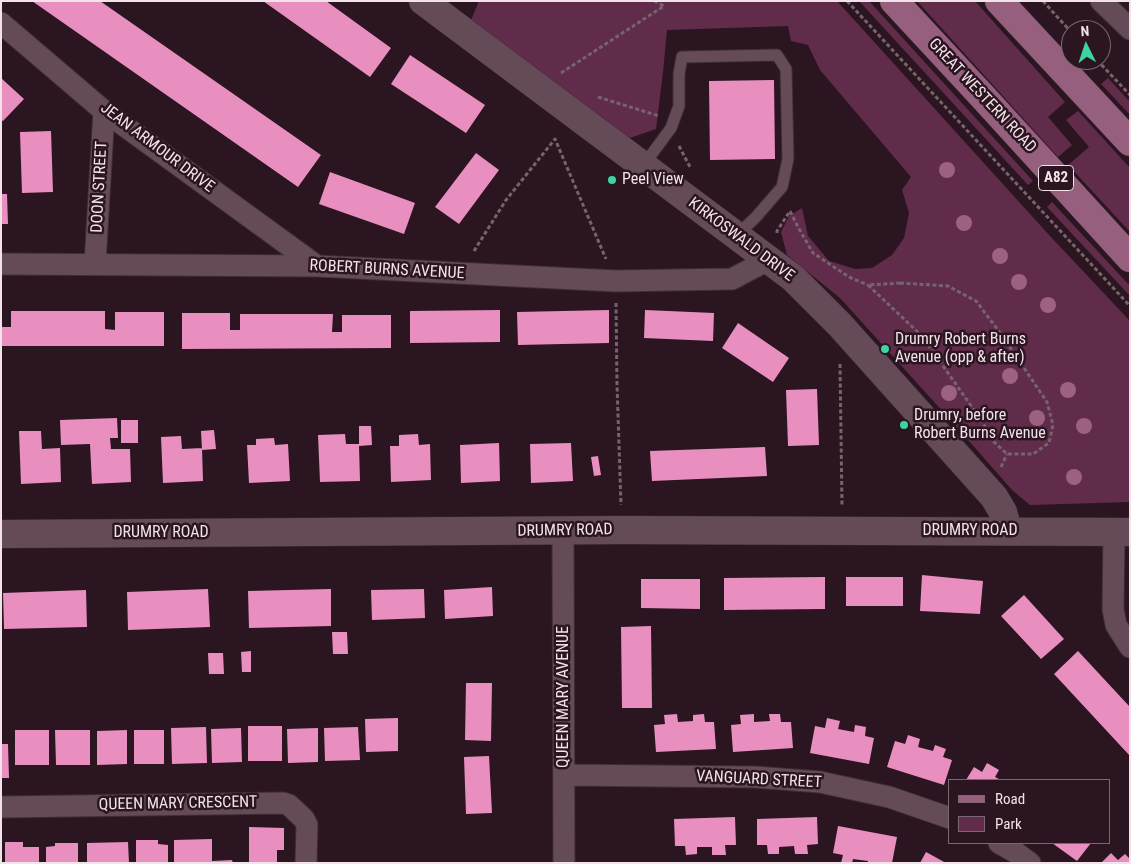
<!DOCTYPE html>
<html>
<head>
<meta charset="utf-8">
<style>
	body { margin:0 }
	#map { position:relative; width:1131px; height:864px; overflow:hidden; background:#2b1521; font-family:"Roboto Condensed",sans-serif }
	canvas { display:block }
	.frame { position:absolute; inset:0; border:2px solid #f2e2ea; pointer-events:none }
	.legend { position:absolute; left:948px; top:779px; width:162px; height:65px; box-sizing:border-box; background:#2b1521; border:1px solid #7b6771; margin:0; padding:6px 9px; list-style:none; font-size:15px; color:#f2e2ea }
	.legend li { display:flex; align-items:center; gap:10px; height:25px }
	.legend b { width:25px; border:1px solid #7b6771 }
	.north { position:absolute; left:1061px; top:20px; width:50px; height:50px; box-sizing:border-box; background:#2b1521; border:1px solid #7b6771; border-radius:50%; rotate:356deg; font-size:14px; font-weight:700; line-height:20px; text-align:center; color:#f2e2ea }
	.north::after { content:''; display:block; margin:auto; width:18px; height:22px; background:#3dd4a3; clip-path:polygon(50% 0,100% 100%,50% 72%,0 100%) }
</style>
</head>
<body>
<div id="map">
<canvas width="1131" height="864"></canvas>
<div class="frame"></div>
<ul class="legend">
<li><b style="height:6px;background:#975f7e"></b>Road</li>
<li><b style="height:14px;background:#602c4a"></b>Park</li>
</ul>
<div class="north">N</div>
</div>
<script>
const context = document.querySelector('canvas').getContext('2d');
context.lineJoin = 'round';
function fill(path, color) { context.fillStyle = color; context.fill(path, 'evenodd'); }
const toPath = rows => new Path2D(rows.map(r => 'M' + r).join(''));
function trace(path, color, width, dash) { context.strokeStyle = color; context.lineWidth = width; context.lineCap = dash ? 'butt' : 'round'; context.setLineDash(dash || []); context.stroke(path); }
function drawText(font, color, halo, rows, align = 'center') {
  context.font = font + ' "Roboto Condensed",sans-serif'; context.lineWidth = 5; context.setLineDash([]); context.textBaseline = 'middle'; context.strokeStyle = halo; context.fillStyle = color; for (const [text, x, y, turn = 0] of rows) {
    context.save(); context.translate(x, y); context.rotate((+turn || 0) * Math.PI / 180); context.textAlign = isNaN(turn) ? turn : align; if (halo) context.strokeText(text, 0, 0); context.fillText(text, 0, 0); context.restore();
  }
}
const green = toPath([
	[479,1,837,1,1050,236,1130,321,1130,502,1030,505,1012,490,955,425,840,298,787,255,781,232,789,216,802,208,808,236,829,261,855,269,872,268,892,255,904,238,909,213,902,190,911,177,820,70,808,45,791,41,788,26,667,30,663,72,656,129,630,138,566,97,480,32,471,20],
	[859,1,869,1,1033,181,1028,185],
	[917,1,975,1,1065,102,1048,117,1072,145,1058,157],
	[1108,78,1130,102,1130,115,1101,84],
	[1078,111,1130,168,1130,232,1068,165,1089,147,1066,120],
	[1052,202,1130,286,1130,296,1047,207]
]);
const building = toPath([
	[32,1,100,1,321,155,298,187],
	[263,1,326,1,391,48,370,77],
	[410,55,485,105,466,133,391,84],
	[1,78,24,99,3,121,1,120],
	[774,80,775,159,710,160,709,81],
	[51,131,53,192,22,193,20,132],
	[476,153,499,170,459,224,435,207],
	[330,172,415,203,404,234,319,204],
	[1,194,7,194,8,224,1,224],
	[500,310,500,342,410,343,410,311],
	[609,310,609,343,518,345,517,312],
	[645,310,714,313,713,341,644,338],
	[11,311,105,311,105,329,115,330,115,312,164,312,164,346,1,346,1,327,11,327],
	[182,313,230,313,230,330,240,330,240,314,333,314,332,332,342,332,342,315,391,315,391,348,182,349],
	[738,323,789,358,773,382,722,348],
	[817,389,819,445,788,446,786,390],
	[117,418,118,438,110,438,111,449,130,449,131,482,92,484,90,444,61,445,60,420],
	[121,420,138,420,138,443,121,443],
	[359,426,371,426,372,445,359,446,360,481,320,482,318,435,345,434,346,444,359,444],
	[214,430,216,449,202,450,201,431],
	[19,431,41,431,42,449,60,448,61,482,21,484],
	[418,434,419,445,430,444,431,480,391,482,390,446,399,446,399,435],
	[181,436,182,449,202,448,203,481,163,483,161,437],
	[274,438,275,445,288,444,290,481,249,483,247,445,256,445,256,439],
	[499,443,500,481,461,483,460,445],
	[571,443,573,481,531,483,530,444],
	[765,447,767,476,652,481,650,451],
	[598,456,601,475,594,476,591,457],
	[922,575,983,581,980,614,920,611],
	[825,577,825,609,724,610,724,578],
	[846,577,903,577,903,606,846,606],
	[641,579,700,579,700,609,641,608],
	[492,587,493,616,445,619,444,590],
	[208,589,210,627,128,630,127,592],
	[331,589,331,626,249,628,248,591],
	[424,589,425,618,372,620,371,590],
	[86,590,87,627,4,629,3,593],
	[1024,595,1064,639,1041,659,1001,616],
	[651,626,652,708,622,708,621,627],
	[332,632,347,632,348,654,333,654],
	[251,651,251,672,242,672,241,652],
	[1078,651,1130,707,1130,756,1054,674],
	[208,653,223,653,224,674,209,674],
	[466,683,492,683,491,741,465,740],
	[677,714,678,722,693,721,693,715,704,714,705,722,714,722,716,749,656,752,654,725,665,724,664,715],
	[754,714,754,722,770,721,769,714,780,714,781,722,791,722,793,748,733,752,731,725,741,724,740,715],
	[398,718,398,751,366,752,365,719],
	[827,718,840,721,838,729,854,732,855,725,866,727,865,736,874,738,869,764,810,753,815,726,825,728],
	[248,726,282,726,282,761,248,761],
	[206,727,207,763,172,764,171,728],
	[358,727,360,760,325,761,324,728],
	[241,728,242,762,212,763,211,729],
	[318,728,318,762,288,763,287,729],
	[15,730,49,730,49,765,15,765],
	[55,730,90,730,90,765,56,765],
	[127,730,127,764,97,765,97,731],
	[134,730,164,730,164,764,134,764],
	[908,735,920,739,918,747,933,751,935,745,946,749,943,757,952,760,944,785,887,767,895,741,905,744],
	[1,744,8,744,9,778,1,778],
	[489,756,492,813,466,814,464,757],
	[987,763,999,770,995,777,1001,780,966,780,974,767,982,772],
	[735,817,736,845,725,845,726,855,712,855,712,847,697,847,697,854,686,855,685,846,675,846,674,819],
	[817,817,818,844,807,845,808,854,795,854,794,846,779,847,779,854,768,854,767,845,757,845,757,819],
	[838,826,897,837,892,863,868,863,868,861,853,859,852,863,841,863,843,855,833,853],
	[249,827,284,828,284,850,277,850,277,862,249,862],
	[212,839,212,861,232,860,233,863,174,863,174,840],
	[136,840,158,840,158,844,168,845,168,863,136,863],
	[5,842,23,842,23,847,39,847,39,863,5,863],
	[128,842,129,863,87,863,87,843],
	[55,843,78,843,78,863,46,863,46,847,55,846],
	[1052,843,1091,843,1077,861],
	[926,852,946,863,920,863],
	[1111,853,1118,860,1125,854,1130,859,1130,863,1101,863]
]);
const path = toPath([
	[847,1,1130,306],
	[1043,1,1071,32],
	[1097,60,1130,95],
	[561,73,664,6,654,1],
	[598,97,659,116],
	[679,146,690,167],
	[777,233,777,231,790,211,798,227,813,253,849,277,868,285],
	[474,251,506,200,555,139,606,259],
	[900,283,948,286,976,301,1001,334,1047,402,1053,425,1049,443,1033,454,1007,454,994,442,981,420,922,336,868,285,900,283],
	[616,303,617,384,621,505],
	[840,364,842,505],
	[1001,467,1007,454]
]);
const lane = toPath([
	[643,166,671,128,679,106,679,74,682,57,777,55,786,69,788,159,782,187,756,217,736,236]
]);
const street = toPath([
	[1101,1,1130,29],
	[1,23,104,111,317,266],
	[1,264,317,266,616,281,732,279,768,260],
	[95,264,104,111],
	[563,531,564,863],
	[1114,532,1113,609,1116,625,1130,647],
	[564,775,755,777,820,782,889,797,950,818],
	[1,807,283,803,289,805,304,819,307,825,306,863],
	[999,843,1015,852,1030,863]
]);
const secondary = toPath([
	[423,1,793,278,840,325,994,497,1003,512,1008,531],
	[1,534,622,530,1130,532]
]);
const primary = toPath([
	[894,1,984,98,1130,258],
	[999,1,1130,142]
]);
const trees = [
	[947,170],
	[964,223],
	[1000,256],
	[1019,282],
	[1048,305],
	[1010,376],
	[1068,390],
	[949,393],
	[1037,418],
	[1084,426],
	[1074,477]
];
const markers = [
	[612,180,5,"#3dd4a3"],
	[885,349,5,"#3dd4a3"],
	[904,425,5,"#3dd4a3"]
];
const shields = [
	[1056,178,35]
];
const shieldNames = [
	["A82",1056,178]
];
const streetNames = [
	["GREAT WESTERN ROAD",982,96,47],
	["JEAN ARMOUR DRIVE",157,148,37],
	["DOON STREET",100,187,-87],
	["KIRKOSWALD DRIVE",741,240,37],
	["ROBERT BURNS AVENUE",387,270,3],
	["DRUMRY ROAD",565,531,-1],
	["DRUMRY ROAD",970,531],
	["DRUMRY ROAD",161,533],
	["QUEEN MARY AVENUE",564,697,-90],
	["VANGUARD STREET",759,780,3],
	["QUEEN MARY CRESCENT",178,804,-1]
];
const poiNames = [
	["Peel View",622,180],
	["Drumry Robert Burns",895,340],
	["Avenue (opp & after)",895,358],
	["Drumry, before",914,416],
	["Robert Burns Avenue",914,434]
];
fill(green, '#602c4a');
fill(building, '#e98fc0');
trace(lane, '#3f2f38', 13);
trace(street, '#3f2f38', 23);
trace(secondary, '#3f2f38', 29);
trace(primary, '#3f2f38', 29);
trace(path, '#77636e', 3, [4, 2.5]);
trace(lane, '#654b58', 11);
trace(street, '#654b58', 21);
trace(secondary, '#654b58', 28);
trace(primary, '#975f7e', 28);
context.fillStyle = '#9d6182';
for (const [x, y] of trees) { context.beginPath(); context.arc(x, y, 8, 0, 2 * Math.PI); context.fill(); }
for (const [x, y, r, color] of markers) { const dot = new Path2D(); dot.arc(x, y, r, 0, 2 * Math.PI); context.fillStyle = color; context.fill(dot); trace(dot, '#2b1521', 2); }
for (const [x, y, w] of shields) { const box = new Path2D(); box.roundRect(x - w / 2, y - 12.5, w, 25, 4); context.fillStyle = '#2b1521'; context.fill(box); trace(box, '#f2e2ea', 1); }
drawText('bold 15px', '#f2e2ea', null, shieldNames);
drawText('16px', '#f2e2ea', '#2b1521', streetNames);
drawText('16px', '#f2e2ea', '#2b1521', poiNames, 'left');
</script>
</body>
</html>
